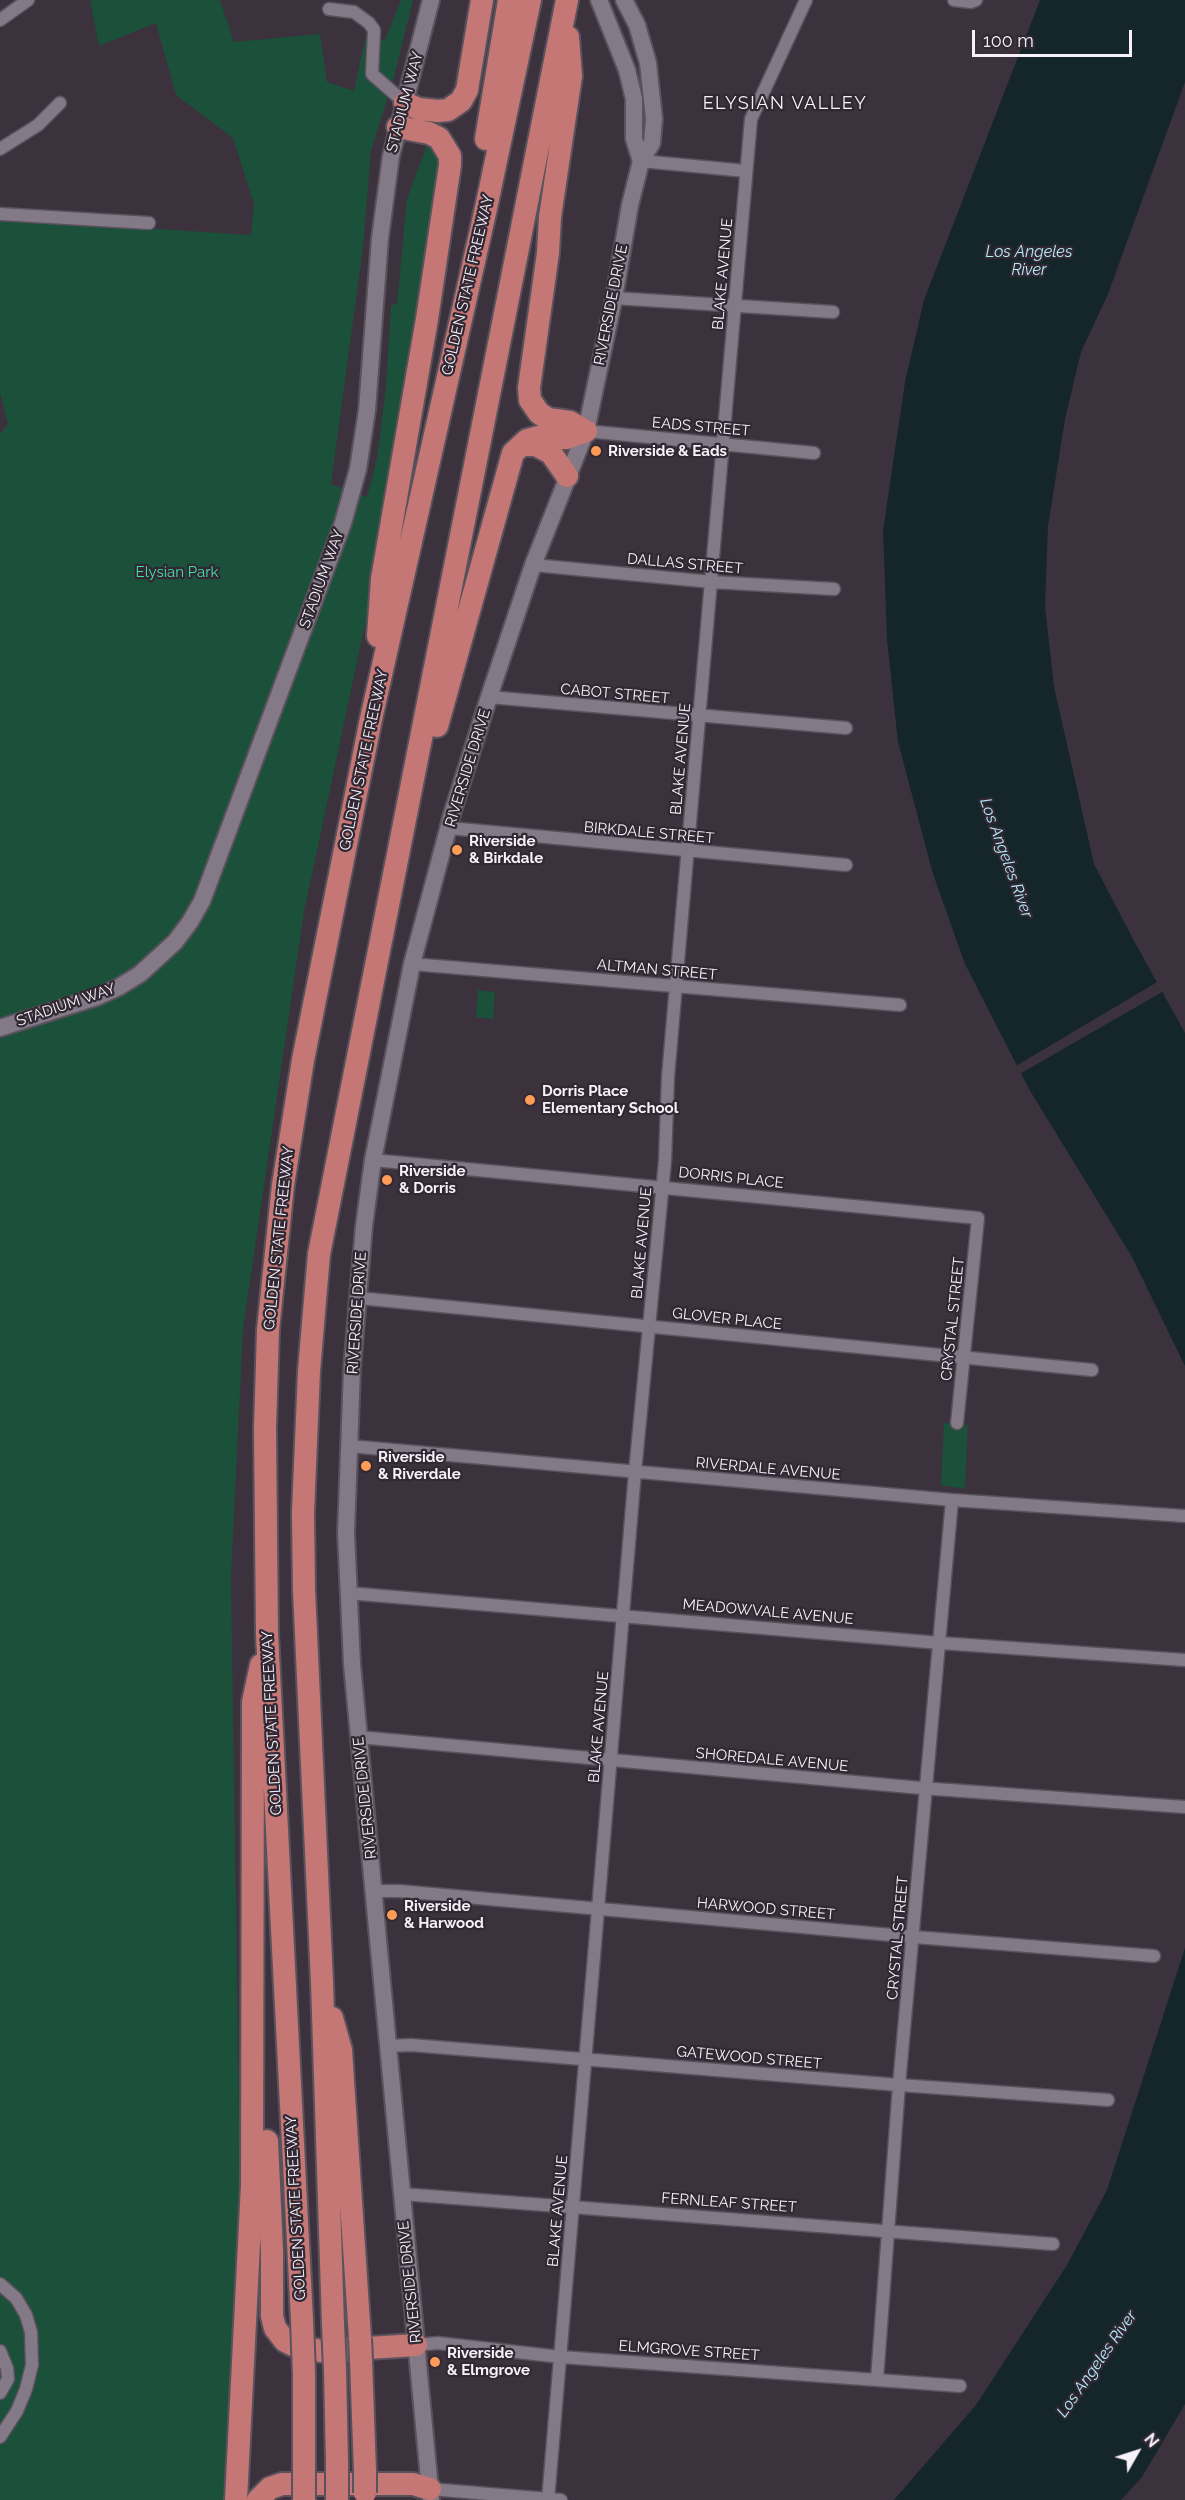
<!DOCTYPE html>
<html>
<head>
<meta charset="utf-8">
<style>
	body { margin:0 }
	#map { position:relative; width:1185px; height:2500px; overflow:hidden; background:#3b323d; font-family:Raleway,sans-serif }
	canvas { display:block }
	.north { position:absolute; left:1107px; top:2422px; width:60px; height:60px; -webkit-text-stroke:4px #312833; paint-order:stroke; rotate:51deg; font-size:16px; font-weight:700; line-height:24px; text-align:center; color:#f7f1f9 }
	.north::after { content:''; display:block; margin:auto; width:21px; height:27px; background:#f7f1f9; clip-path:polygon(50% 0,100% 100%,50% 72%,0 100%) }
	.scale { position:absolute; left:972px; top:30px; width:160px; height:27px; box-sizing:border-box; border:3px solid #f7f1f9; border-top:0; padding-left:8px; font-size:18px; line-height:21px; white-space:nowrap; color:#f7f1f9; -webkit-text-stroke:4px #312833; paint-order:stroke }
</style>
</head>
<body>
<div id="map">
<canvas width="1185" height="2500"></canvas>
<div class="north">N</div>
<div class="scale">100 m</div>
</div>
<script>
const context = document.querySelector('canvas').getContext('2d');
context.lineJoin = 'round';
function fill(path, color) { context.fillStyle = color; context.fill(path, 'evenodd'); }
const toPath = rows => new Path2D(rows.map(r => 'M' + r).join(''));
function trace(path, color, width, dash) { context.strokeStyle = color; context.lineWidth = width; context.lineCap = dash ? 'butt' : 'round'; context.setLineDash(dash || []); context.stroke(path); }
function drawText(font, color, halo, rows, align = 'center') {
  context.font = font + ' Raleway,sans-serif'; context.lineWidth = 4.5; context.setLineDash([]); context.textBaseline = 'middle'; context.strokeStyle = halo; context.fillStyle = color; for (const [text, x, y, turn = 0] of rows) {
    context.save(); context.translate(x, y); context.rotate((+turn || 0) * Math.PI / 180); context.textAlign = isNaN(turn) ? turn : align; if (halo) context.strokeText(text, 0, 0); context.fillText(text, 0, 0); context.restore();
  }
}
const green = toPath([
	[90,0,220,0,234,42,320,34,327,82,354,91,365,39,385,40,401,0,413,0,394,77,371,151,363,247,331,484,367,497,377,458,386,387,391,305,397,304,407,199,428,142,442,157,379,558,304,912,243,1329,231,1577,241,2256,225,2500,0,2500,0,434,8,424,0,392,0,219,251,235,254,204,233,138,176,95,156,23,99,46],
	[478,990,495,992,493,1019,476,1017],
	[944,1423,968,1425,965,1489,941,1485]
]);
const water = toPath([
	[1040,0,1185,0,1185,82,1108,294,1081,352,1065,419,1048,526,1045,607,1054,687,1094,864,1133,939,1185,1033,1185,1366,1132,1257,1029,1089,965,964,933,874,898,742,887,639,883,531,905,382,924,300],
	[1185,1948,1185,2404,1142,2477,1121,2500,894,2500,976,2405,1067,2265,1107,2190]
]);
const pier = toPath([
	[1159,981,1164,991,1018,1075,1014,1067]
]);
const minor = toPath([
	[954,0,971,2,976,0],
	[329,9,354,12,369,23,374,30,372,74,405,103],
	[0,20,28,0],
	[0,149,38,125,60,103],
	[641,161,746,171],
	[0,214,149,223],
	[614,298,833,312],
	[586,431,814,453],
	[533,565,712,582,834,589],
	[489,697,846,728],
	[449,828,846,865],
	[412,964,900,1005],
	[373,1160,978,1218,957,1423],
	[359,1298,1092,1370],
	[349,1446,952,1500,1185,1516],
	[348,1593,940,1643,1185,1660],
	[358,1737,921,1788,1185,1807],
	[374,1891,399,1891,914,1937,1154,1956],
	[387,2046,411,2045,899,2085,1108,2100],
	[402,2194,1053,2244],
	[0,2284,16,2298,26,2315,31,2332,32,2365,26,2389,17,2411,0,2437],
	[416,2345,438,2343,561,2357,960,2386],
	[0,2351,7,2368,8,2379,0,2393],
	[877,2379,899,2085,952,1500],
	[430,2489,561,2500],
	[548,2500,635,1472,665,1161,668,1077,751,119,806,0]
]);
const secondary = toPath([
	[599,0,627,70,634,99,634,139,641,161],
	[0,1028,97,997,119,987,140,974,175,942,190,922,202,901,343,523,358,469,367,410,380,238,391,156,431,0],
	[431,2500,352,1664,346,1533,352,1369,364,1226,373,1160,412,964,452,814,489,697,533,565,586,431,614,298,630,205,641,161,652,143,654,119,648,63,637,25,624,0]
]);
const motorway = toPath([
	[568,37,571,76,550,217,548,253,529,388,530,400,539,413,548,419,570,422,586,431],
	[405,103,419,109,438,111,448,110,461,101,467,90,482,0],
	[486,139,509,0],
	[524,445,536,445,551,453,567,476],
	[378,636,382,579,427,319,450,165,450,156,439,138,429,133,398,127],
	[437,726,513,453,527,440,538,437,566,438,586,431],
	[332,2018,341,2050,360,2338],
	[267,2141,272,2251,272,2316,275,2328,285,2341,293,2345,321,2351,416,2345],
	[302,2320,267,1634,265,1429,268,1330,283,1185,303,1060,371,719,486,208,530,0],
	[333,2324,322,1982,304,1590,303,1513,309,1371,319,1254,567,0],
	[361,2360,365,2472],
	[335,2369,337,2462],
	[304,2374,304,2459],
	[236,2500,252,2185,253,1702,261,1665],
	[258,2500,270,2488,282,2484,413,2484,430,2489]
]);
const motorwayBridge = toPath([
	[302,2320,304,2374],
	[333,2324,335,2369],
	[360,2338,361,2360],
	[304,2459,304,2500],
	[337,2462,337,2500],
	[365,2472,365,2493]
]);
const markers = [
	[596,451,6,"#fe9c57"],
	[457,850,6,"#fe9c57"],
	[530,1100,6,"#fe9c57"],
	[387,1180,6,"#fe9c57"],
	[366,1466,6,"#fe9c57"],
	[392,1915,6,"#fe9c57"],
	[435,2362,6,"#fe9c57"]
];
const streetNames = [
	["STADIUM WAY",405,102,-75],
	["BLAKE AVENUE",723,274,-85],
	["GOLDEN STATE FREEWAY",468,285,-77],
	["RIVERSIDE DRIVE",611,305,-79],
	["EADS STREET",701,427,5],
	["DALLAS STREET",685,564,5],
	["STADIUM WAY",322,579,-70],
	["CABOT STREET",615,694,5],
	["BLAKE AVENUE",681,759,-85],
	["GOLDEN STATE FREEWAY",364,760,-78],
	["RIVERSIDE DRIVE",468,768,-73],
	["BIRKDALE STREET",649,833,5],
	["ALTMAN STREET",657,970,5],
	["STADIUM WAY",66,1005,-19],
	["DORRIS PLACE",731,1178,6],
	["GOLDEN STATE FREEWAY",279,1238,-84],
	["BLAKE AVENUE",642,1243,-85],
	["RIVERSIDE DRIVE",357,1313,-86],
	["GLOVER PLACE",727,1319,6],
	["CRYSTAL STREET",953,1319,-84],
	["RIVERDALE AVENUE",768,1469,5],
	["MEADOWVALE AVENUE",768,1612,5],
	["GOLDEN STATE FREEWAY",272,1723,-93],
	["BLAKE AVENUE",599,1727,-85],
	["SHOREDALE AVENUE",772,1760,5],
	["RIVERSIDE DRIVE",365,1798,-96],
	["HARWOOD STREET",766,1909,5],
	["CRYSTAL STREET",898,1938,-85],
	["GATEWOOD STREET",749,2058,5],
	["FERNLEAF STREET",729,2203,4],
	["GOLDEN STATE FREEWAY",296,2208,-93],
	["BLAKE AVENUE",558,2211,-85],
	["RIVERSIDE DRIVE",410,2282,-96],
	["ELMGROVE STREET",689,2351,4]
];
const poiNames = [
	["Riverside & Eads",608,451],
	["Riverside",469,841],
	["& Birkdale",469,858],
	["Dorris Place",542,1091],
	["Elementary School",542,1108],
	["Riverside",399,1171],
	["& Dorris",399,1188],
	["Riverside",378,1457],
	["& Riverdale",378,1474],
	["Riverside",404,1906],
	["& Harwood",404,1923],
	["Riverside",447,2353],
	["& Elmgrove",447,2370]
];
const parkNames = [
	["Elysian Park",177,572]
];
const waterNames = [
	["Los Angeles",1029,252],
	["River",1029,270],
	["Los Angeles River",1006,858,70],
	["Los Angeles River",1097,2364,-55]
];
const quarterNames = [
	["ELYSIAN VALLEY",785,104]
];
fill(green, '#1b503a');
fill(water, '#14262a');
fill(pier, '#3b323d');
trace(minor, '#59515b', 15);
trace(secondary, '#59515b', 20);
trace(motorway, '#59515b', 26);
trace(minor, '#847986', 12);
trace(secondary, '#847986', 16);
trace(motorway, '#c47774', 22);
trace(motorwayBridge, '#59515b', 26, []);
trace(motorwayBridge, '#c47774', 22);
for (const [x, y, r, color] of markers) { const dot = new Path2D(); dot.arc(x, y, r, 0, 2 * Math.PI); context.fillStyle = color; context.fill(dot); trace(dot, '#312833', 2); }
drawText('15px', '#f7f1f9', '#312833', streetNames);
drawText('bold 15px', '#f7f1f9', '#312833', poiNames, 'left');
drawText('15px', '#41e1a5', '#312833', parkNames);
drawText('italic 16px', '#b1edfa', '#312833', waterNames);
context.letterSpacing = '1.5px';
drawText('18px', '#f7f1f9', '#312833', quarterNames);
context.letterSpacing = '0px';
</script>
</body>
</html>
